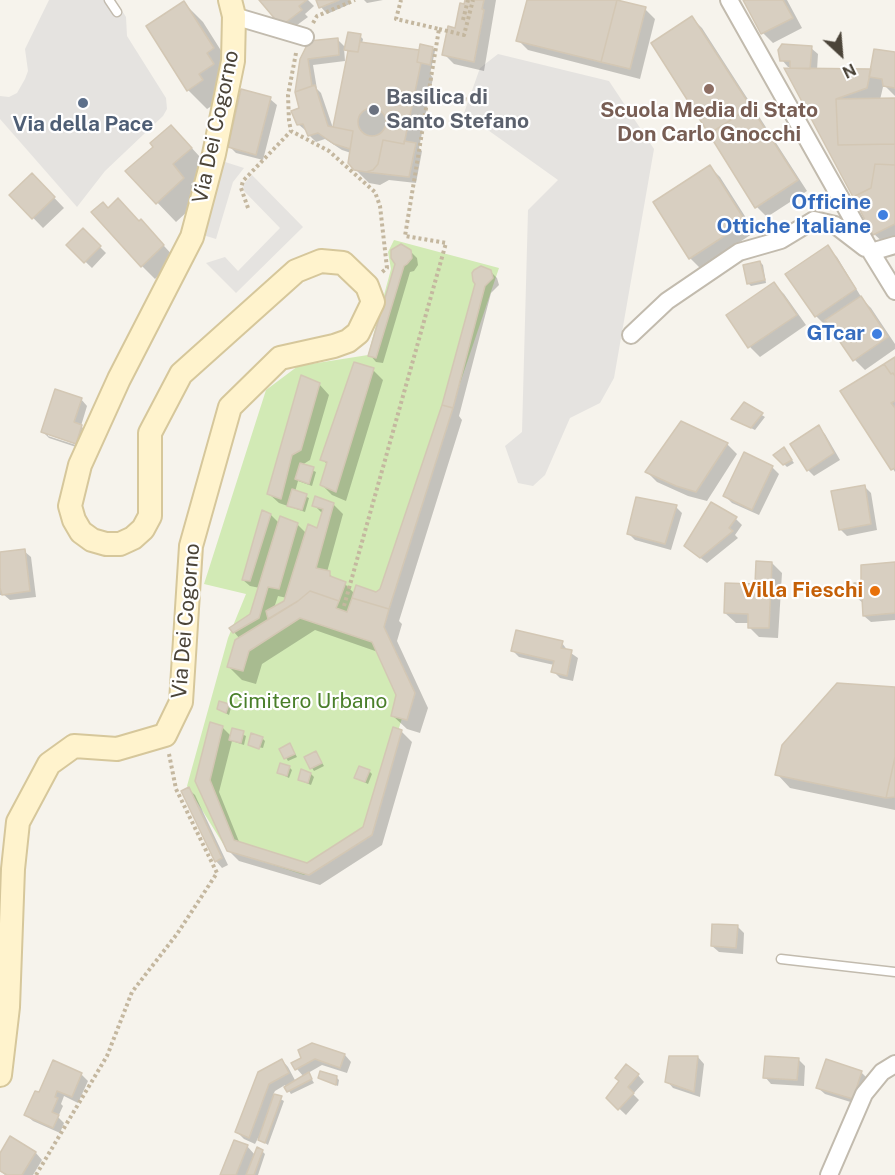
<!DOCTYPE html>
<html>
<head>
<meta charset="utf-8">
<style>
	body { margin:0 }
	#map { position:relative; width:895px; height:1175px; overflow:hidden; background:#f6f3ec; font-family:"Public Sans",sans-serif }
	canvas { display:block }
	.north { position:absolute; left:811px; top:24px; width:60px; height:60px; -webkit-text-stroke:4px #fff; paint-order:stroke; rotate:154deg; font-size:16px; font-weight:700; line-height:24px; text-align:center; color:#4b4439 }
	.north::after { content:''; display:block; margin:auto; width:21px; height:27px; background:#4b4439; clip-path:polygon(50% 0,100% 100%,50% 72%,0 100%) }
</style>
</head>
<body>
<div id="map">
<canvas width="895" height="1175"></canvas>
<div class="north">N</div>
</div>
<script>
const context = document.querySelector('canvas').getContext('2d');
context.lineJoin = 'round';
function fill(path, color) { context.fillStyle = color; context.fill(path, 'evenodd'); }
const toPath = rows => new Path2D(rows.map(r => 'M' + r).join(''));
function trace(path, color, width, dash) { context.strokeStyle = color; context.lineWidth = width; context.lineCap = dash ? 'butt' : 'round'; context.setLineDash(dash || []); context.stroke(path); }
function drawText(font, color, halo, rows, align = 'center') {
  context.font = font + ' "Public Sans",sans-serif'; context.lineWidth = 4.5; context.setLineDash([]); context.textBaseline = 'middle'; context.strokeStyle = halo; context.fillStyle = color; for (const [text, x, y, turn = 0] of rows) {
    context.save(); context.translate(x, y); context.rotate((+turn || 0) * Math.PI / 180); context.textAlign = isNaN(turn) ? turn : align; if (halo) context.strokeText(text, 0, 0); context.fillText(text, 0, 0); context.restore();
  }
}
const green = toPath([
	[394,240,499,268,379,623,410,693,365,836,304,875,227,850,187,786,228,638,246,594,204,584,266,390,298,366,368,355,391,269,388,252]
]);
const parking = toPath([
	[49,0,115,0,126,17,127,36,166,98,167,109,163,116,105,171,77,207,0,119,0,96,9,97,17,93,25,79,28,71,25,49],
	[498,54,609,81,654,149,614,378,600,403,570,418,545,475,533,486,518,483,505,446,522,432,528,210,558,180,464,113,480,68],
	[222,161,244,168,233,182,216,239,203,235],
	[252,175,303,227,236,293,206,263,225,257,238,271,280,228,244,191,243,185]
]);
const shadow = toPath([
	[261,0,308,0,314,6,305,14,308,17,289,31],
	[318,0,349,0,350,4,327,14,321,7],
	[364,0,383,0,367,3],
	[467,0,496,0,484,71,454,64,444,54,456,30],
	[528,0,610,0,645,9,655,19,640,79,528,50,518,40],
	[745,0,787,0,802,28,773,43,763,33],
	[184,3,203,22,232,68,221,100,207,109,188,90],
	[692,18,702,28,807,191,767,217,757,207],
	[360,36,363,39,362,44,418,52,420,54,433,48,435,51,430,74,433,78,419,148,422,151,416,183,389,180,380,185,369,183,355,169,351,153,342,150,325,139,316,142,309,135,307,130,305,130,298,124,301,109,296,94,301,60,338,40,346,48],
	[344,48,349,53,334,131,321,93,317,89,313,65,345,61],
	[811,48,818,54,817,70,870,71,895,54,895,96,886,87,883,87,880,100,895,100,895,239,885,244,874,234,791,67,788,67,782,60],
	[270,99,277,105,263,160,236,153,230,147],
	[190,146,210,168,191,184,202,198,176,222,127,171,155,147],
	[710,167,720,177,755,232,700,268,690,258],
	[42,185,64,208,43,228,11,195],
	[108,210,140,223,154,235,176,259,155,279,142,266],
	[83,230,106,253,92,268,68,245],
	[827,247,837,257,863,300,871,308,895,344,895,349,865,370,855,360,829,324,826,326,816,316],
	[410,251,417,258,418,265,414,271,410,272,383,363,376,362,370,355],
	[760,262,763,265,766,283,751,286,748,283],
	[490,271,497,278,499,285,491,293,459,416,462,420,399,621,402,624,397,641,428,708,420,733,407,729,393,716,398,695,378,652,315,630,262,664,256,684,242,680,229,667,240,639,234,632,251,615,260,588,250,586,243,580,271,515,279,523,297,524,307,534,318,530,323,514,314,505,333,504,343,514,327,572,337,581,345,584,355,594,376,594,382,590,444,405,477,284],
	[278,596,287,598,286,602,274,608],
	[774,284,784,294,806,325,760,357,750,347],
	[895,359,895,472,842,391],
	[373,370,383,380,346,501,332,495,322,485,328,465,322,459],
	[319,384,329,395,310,460,302,465,316,472,312,486,298,481,295,492,309,498,305,512,279,503,268,493],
	[81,399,87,406,81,426,88,433,82,449,49,438,42,431],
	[48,433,83,445,82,447,48,436],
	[744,404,765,417,755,430,733,419],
	[818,427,825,434,840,460,814,476,808,470],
	[727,444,737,454,707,501,688,496,657,482,647,472],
	[786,452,794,463,787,467,775,455],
	[772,467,779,474,759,515,732,503,725,496],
	[864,486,871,493,877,530,847,536,840,529],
	[676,507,682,513,671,550,635,540,629,534],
	[736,519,742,525,735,535,738,538,707,563,693,552],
	[24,551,31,557,36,597,10,600,4,595,0,595,0,554],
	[772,563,782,573,778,638,759,637,749,627,750,623,736,623,725,613,757,586],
	[895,564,895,620,871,622,864,616,864,604,856,597,863,584],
	[562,643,568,651,578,658,573,681,560,678,553,671,554,665,519,657,512,650],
	[895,689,895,810,790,788,777,774],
	[228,706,231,708,229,715,218,709],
	[222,727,231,736,233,730,246,736,244,745,232,741,219,792,240,844,307,865,364,828,394,729,402,732,412,742,382,845,320,885,239,861,228,850,197,781],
	[262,738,265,741,263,748,249,745],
	[292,748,297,757,288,761,281,749],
	[316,753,324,766,314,771,312,768],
	[289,767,292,770,289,778,279,773],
	[369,771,372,774,368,784,356,778],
	[311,774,314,777,311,785,299,780],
	[188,789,195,795,228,865,222,868,216,861],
	[737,926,744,933,743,954,719,952,712,946],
	[345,1055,351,1062,347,1073,322,1065,308,1073,314,1083,291,1094,285,1085,275,1091,273,1095,284,1101,268,1145,258,1138,255,1144,244,1139,237,1132,282,1060,288,1067,296,1082,304,1077,297,1069,303,1058],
	[698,1057,704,1064,700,1097,673,1088,667,1081],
	[798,1059,805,1066,804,1086,771,1084,765,1077],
	[861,1072,868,1079,860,1105,825,1094,818,1088],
	[81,1074,88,1081,78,1103,64,1096,61,1104,63,1106,58,1117,64,1123,60,1133,33,1121,26,1115,40,1093],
	[638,1075,644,1082,633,1094,639,1100,626,1115,608,1098],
	[336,1077,339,1080,338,1086,320,1078],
	[11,1138,36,1153,42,1160,33,1175,5,1175,0,1171,0,1156],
	[247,1146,255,1155,262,1151,265,1154,258,1175,222,1175]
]);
const building = toPath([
	[259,0,307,0,299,6,302,10,281,26,259,0],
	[316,0,339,0,319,8,316,0],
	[465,0,484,0,482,9,484,10,474,62,442,55,448,26,455,28,460,3,464,4,465,0],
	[527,0,617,0,601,62,516,41,527,0],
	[617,0,646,7,630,69,601,62,617,0],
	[743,0,783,0,793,18,761,34,743,0],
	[184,1,214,48,207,53,214,64,199,74,203,80,187,91,146,26,184,1],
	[692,16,751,107,709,134,651,43,692,16],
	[348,32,361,34,358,52,344,50,348,32],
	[338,38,339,55,308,59,312,86,295,92,300,59,309,41,338,38],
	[360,42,419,50,417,62,421,63,404,144,383,140,378,164,373,170,366,172,354,170,348,163,353,131,333,127,348,51,358,52,360,42],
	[420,44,433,47,430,65,417,62,420,44],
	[782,44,812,46,810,69,790,68,790,61,780,61,778,50,782,44],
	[874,49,895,52,895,88,883,86,882,79,869,77,874,49],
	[784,68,871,69,867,88,836,99,838,145,895,144,895,165,875,164,871,188,853,197,784,68],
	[315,85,328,126,353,131,350,149,334,144,318,133,308,136,303,124,297,125,291,111,299,108,295,92,315,85],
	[241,89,271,97,256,155,228,147,241,89],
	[895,98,895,144,838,145,836,99,895,98],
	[751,107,798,180,755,208,709,134,751,107],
	'358 122a14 14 0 1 1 28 0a14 14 0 1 1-28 0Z',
	[171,125,192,148,173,164,184,178,156,204,125,171,153,147,150,143,171,125],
	[383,140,404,144,404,141,416,143,409,177,366,172,373,170,378,164,383,140],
	[875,164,895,165,895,224,873,235,853,197,871,188,875,164],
	[710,165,746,222,689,259,653,202,710,165],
	[32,173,55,197,32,219,9,195,32,173],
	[118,198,139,221,141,219,164,245,141,267,91,212,103,202,108,208,118,198],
	[83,228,101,246,84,263,66,245,83,228],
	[401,244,411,250,412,258,407,264,404,266,376,358,368,356,395,264,391,258,391,250,401,244],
	[828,245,856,289,815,317,785,274,828,245],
	[760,261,765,280,747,284,743,265,760,261],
	[481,266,491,270,493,278,485,286,453,408,442,405,475,284,473,281,472,273,474,270,481,266],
	[774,282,797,315,748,348,726,315,774,282],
	[861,296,888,337,853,361,825,320,861,296],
	[895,357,895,376,893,373,891,374,884,364,895,357],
	[354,362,374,368,336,492,320,485,327,462,320,460,354,362],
	[884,364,891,374,893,373,895,376,895,401,891,403,895,408,895,468,891,470,840,391,884,364],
	[301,375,320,383,301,450,292,455,281,499,267,494,301,375],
	[55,389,82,398,74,422,82,425,76,444,41,432,55,389],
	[744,402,763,413,751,428,731,419,744,402],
	[442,405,453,408,389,609,352,598,356,585,376,592,380,589,442,405],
	[681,421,728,443,696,492,676,486,645,472,681,421],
	[819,425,834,453,807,471,790,444,819,425],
	[784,447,792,460,783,465,773,455,784,447],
	[744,452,773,466,752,510,723,496,744,452],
	[300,463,314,467,309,484,295,479,300,463],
	[865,485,871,524,839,530,831,491,865,485],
	[292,489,307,494,302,510,287,506,292,489],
	[315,496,334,503,316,568,330,571,330,576,346,582,339,601,310,591,298,601,268,619,266,611,284,601,308,524,317,528,323,509,312,506,315,496],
	[636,497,677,505,665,544,627,534,636,497],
	[711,502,737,517,729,528,733,531,700,558,684,546,711,502],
	[262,510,271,514,250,581,242,580,262,510],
	[280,516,298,523,279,589,268,587,259,618,233,633,229,628,250,614,280,516],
	[25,549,30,591,2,595,0,588,0,552,25,549],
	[756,561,772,562,769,628,748,628,748,614,724,613,725,583,755,584,756,561],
	[895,562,895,613,863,616,862,598,854,598,854,583,861,583,861,565,895,562],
	[310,591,339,601,336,608,347,612,352,598,389,609,384,627,415,693,407,720,391,716,396,695,372,642,300,618,249,651,243,671,227,667,235,640,298,601,310,591],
	[516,630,563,641,561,648,572,650,567,676,551,672,554,661,511,651,516,630],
	[837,683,895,687,895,757,886,798,775,775,782,745,837,683],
	[219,701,229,704,226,713,217,709,219,701],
	[210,722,223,726,210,780,234,840,307,863,363,827,393,727,402,730,372,835,309,875,227,851,195,781,210,722],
	[232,728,244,731,241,743,229,740,232,728],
	[251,733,263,737,259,749,248,745,251,733],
	[290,743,295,754,284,759,279,749,290,743],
	[316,751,322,763,310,769,304,757,316,751],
	[895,757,895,797,886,798,895,757],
	[280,763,290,766,287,776,277,773,280,763],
	[359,766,370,770,365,782,354,778,359,766],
	[301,769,311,773,308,783,298,780,301,769],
	[189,787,222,858,215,862,181,791,189,787],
	[712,924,738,925,736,948,711,946,712,924],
	[312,1043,345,1054,340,1068,315,1059,295,1070,291,1063,301,1058,298,1050,312,1043],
	[669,1056,698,1056,694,1092,665,1082,669,1056],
	[765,1056,799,1058,797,1080,763,1078,765,1056],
	[282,1059,289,1073,269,1084,249,1138,235,1132,258,1072,282,1059],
	[826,1059,862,1071,853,1099,816,1088,826,1059],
	[53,1060,82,1073,72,1097,57,1091,55,1097,58,1098,52,1112,59,1115,53,1128,24,1115,35,1091,39,1092,53,1060],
	[626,1064,639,1074,628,1087,634,1093,618,1110,606,1098,619,1081,615,1078,626,1064],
	[320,1071,337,1076,336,1085,318,1078,320,1071],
	[309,1072,312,1079,287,1092,284,1087,309,1072],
	[274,1094,282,1096,265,1143,258,1140,274,1094],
	[10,1136,36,1152,22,1175,7,1175,0,1171,0,1153,10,1136],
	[234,1140,248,1145,236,1175,220,1175,234,1140],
	[257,1147,263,1150,254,1175,246,1175,257,1147]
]);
const path = toPath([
	[463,20,468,0],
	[313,23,317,16,355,0],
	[439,29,464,35,473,0],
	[296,53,288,95,289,121,291,131,329,151,375,192,380,206,387,268,381,273],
	[428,93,482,102],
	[248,208,241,188,243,181,291,131],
	[344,606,446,243,405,236,439,29,396,19,401,0],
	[36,1175,107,1056,132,992,177,934,217,873,176,789,169,754]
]);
const lane = toPath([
	[109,0,117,12],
	[781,959,895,972]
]);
const street = toPath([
	[729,0,871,252,895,291],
	[234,16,305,37],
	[871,252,895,245],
	[631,335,667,301,739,252,781,240,814,220,835,225,865,248],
	[829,1175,864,1094,882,1072,895,1064]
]);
const secondary = toPath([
	[0,1075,8,1007,13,869,18,822,49,764,74,746,117,749,165,735,181,702,191,546,230,407,280,358,334,346,348,341,358,333,373,302,367,286,343,263,321,261,296,271,181,374,150,433,150,516,143,529,133,538,120,544,106,544,92,540,81,532,74,520,70,506,80,465,119,379,192,237,214,154,233,61,234,16,230,0]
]);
const markers = [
	[709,89,6,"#8d6e63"],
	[83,103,6,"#5c6f8a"],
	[374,110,6,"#6b7280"],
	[883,215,6,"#3f7fe0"],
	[877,334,6,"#3f7fe0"],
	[875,591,6,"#e8710a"]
];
const worshipNames = [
	["Basilica di",386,98],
	["Santo Stefano",386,122]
];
const educationNames = [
	["Scuola Media di Stato",709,111],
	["Don Carlo Gnocchi",709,135]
];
const serviceNames = [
	["Via della Pace",83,125]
];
const streetNames = [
	["Via Dei Cogorno",216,127,-78],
	["Via Dei Cogorno",186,621,-85]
];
const shopNames = [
	["Officine",871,203],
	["Ottiche Italiane",871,227],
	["GTcar",865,334]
];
const foodNames = [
	["Villa Fieschi",863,591]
];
const parkNames = [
	["Cimitero Urbano",308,702]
];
fill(green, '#d2eab5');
fill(parking, '#e5e3e0');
fill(shadow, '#0003');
fill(building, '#d8cfc1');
trace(building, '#d3c7b4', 1.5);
trace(lane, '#c2bbae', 11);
trace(street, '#c2bbae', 20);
trace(secondary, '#d6c79b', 26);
trace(path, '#c4b79f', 4, [3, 3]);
trace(lane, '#fff', 8);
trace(street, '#fff', 16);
trace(secondary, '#fff3cd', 22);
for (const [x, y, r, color] of markers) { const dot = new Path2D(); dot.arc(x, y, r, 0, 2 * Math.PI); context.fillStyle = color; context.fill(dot); trace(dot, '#fff', 2); }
drawText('bold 21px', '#5b616d', '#fff', worshipNames, 'left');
drawText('bold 21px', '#785e54', '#fff', educationNames);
drawText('bold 21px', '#4e5e75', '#fff', serviceNames);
drawText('21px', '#4b4439', '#fff', streetNames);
drawText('bold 21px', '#366cbe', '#fff', shopNames, 'right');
drawText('bold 21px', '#c56008', '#fff', foodNames, 'right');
drawText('21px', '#4a7f2a', '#fff', parkNames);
</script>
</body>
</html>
